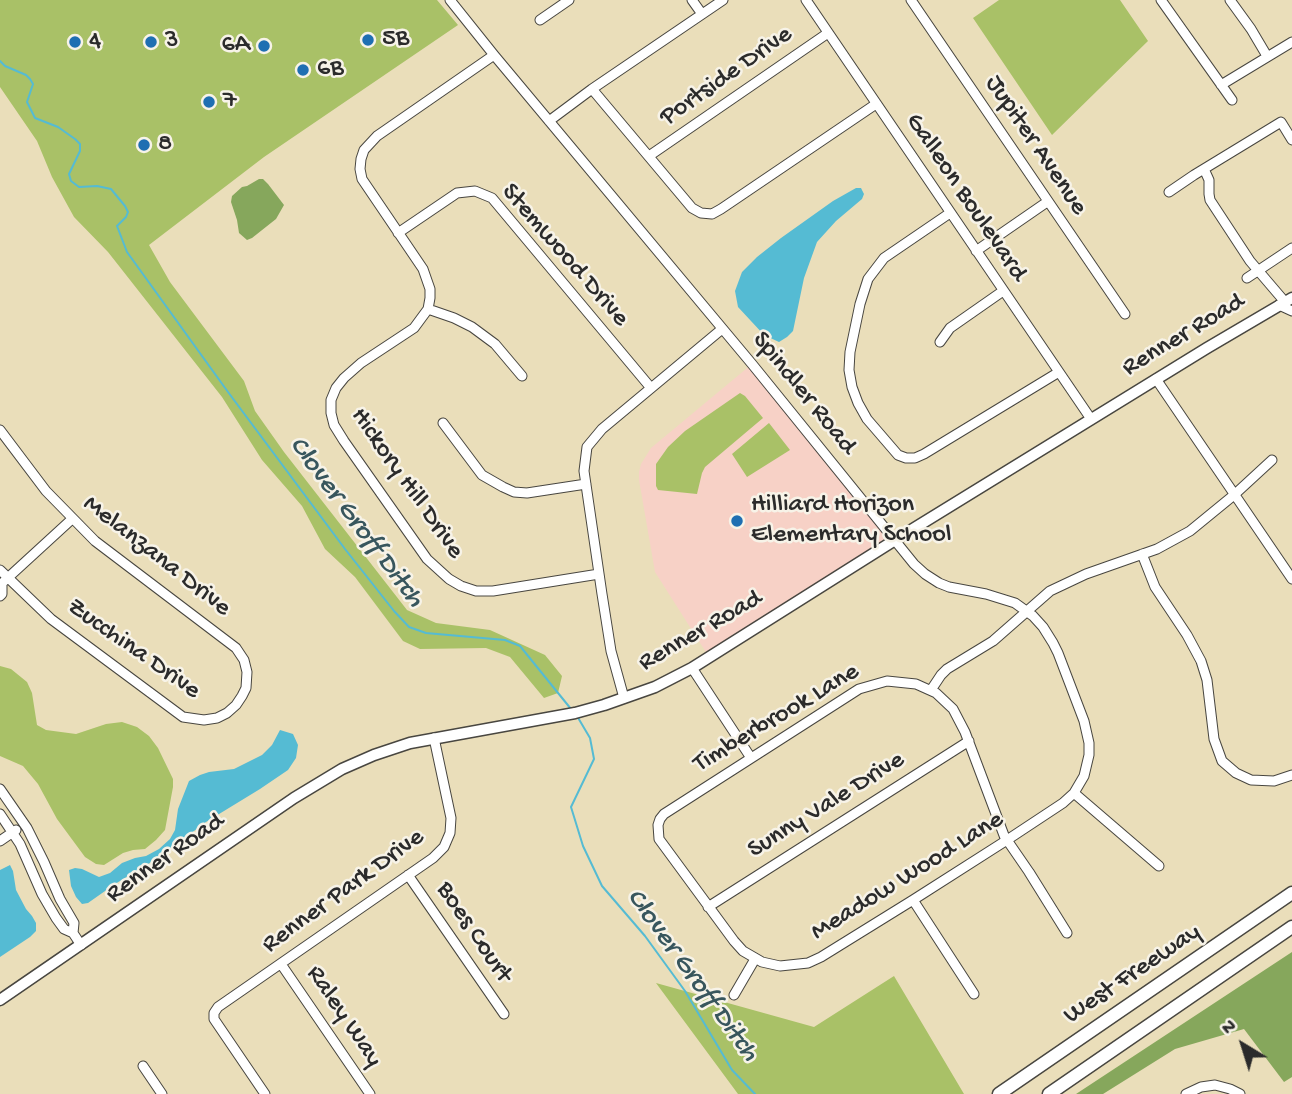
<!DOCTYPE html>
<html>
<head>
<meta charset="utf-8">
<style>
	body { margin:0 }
	#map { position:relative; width:1292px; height:1094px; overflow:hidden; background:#eadeba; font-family:"Gochi Hand",sans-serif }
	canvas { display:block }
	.north { position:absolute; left:1208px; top:1010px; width:70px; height:70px; -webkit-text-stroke:5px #f7f3e8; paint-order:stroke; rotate:322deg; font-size:19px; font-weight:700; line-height:28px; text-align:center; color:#2b2b2b }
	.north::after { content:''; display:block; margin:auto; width:24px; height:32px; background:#2b2b2b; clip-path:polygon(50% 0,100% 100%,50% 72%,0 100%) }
</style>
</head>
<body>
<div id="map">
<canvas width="1292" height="1094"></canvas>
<div class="north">N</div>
</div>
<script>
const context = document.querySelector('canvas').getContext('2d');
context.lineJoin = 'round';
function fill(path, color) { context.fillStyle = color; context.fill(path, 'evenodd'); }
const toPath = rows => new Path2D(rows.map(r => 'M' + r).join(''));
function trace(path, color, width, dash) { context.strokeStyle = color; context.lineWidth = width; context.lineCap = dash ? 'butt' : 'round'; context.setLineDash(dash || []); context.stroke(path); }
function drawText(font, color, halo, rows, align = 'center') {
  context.font = font + ' "Gochi Hand",sans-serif'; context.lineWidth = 5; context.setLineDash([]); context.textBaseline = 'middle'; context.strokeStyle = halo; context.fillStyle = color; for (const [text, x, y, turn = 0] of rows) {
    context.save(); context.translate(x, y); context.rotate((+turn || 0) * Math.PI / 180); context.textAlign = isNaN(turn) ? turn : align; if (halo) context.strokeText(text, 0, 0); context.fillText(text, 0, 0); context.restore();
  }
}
const built = toPath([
	[752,364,895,540,709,657,655,572,639,480,639,472,641,464,651,448]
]);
const green = toPath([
	[0,0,437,0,458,25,264,157,149,245,170,282,244,381,255,411,284,452,407,610,436,623,490,630,545,655,562,676,558,693,544,698,510,657,486,648,420,649,403,641,355,577,325,549,302,506,262,460,222,397,108,252,74,217,52,177,37,141,0,87],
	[999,0,1120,0,1148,41,1052,135,973,18],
	[740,393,745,396,763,418,705,467,702,473,697,494,658,490,656,486,656,464,668,447,685,431],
	[769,423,790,450,747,477,732,454],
	[0,666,11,669,27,682,32,693,37,725,46,730,76,734,106,724,122,722,137,727,149,736,158,748,173,779,173,787,165,830,156,840,145,849,133,850,123,853,104,865,96,864,85,857,57,819,38,784,23,766,0,756],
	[894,976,964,1094,738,1094,656,983,814,1027]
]);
const forest = toPath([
	[259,179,263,179,268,184,284,205,276,219,252,238,247,240,239,233,237,220,231,202,232,196,242,187,247,186],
	[1292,952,1292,1077,1284,1082,1244,1029,1175,1049,1103,1094,1076,1094]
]);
const water = toPath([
	[856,188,861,188,864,194,862,199,836,221,817,242,804,278,793,331,787,337,779,342,764,335,738,307,735,291,742,272,757,257,781,238,833,201],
	[280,730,293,734,298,745,296,758,288,770,260,789,206,822,158,858,115,884,88,903,82,904,76,897,71,886,69,870,75,868,82,869,99,877,110,873,122,863,135,858,146,856,159,849,170,839,175,830,178,809,189,781,200,775,209,772,234,769,262,755,272,745],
	[10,865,13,871,16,890,26,909,32,916,36,923,36,931,30,937,0,957,0,870]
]);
const stream = toPath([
	[0,61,5,66,26,75,30,79,33,84,27,102,35,118,58,127,75,139,80,144,80,151,69,174,71,181,79,187,97,186,111,189,125,206,128,212,126,217,117,226,127,252,228,392,345,549,394,611,409,627,426,633,505,640,520,646,571,709],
	[577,716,590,738,594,759,571,807,583,846,602,886,645,936,685,991,732,1070,755,1094]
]);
const minor = toPath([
	[450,0,494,55,752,364,914,564,925,574,939,583,949,587,986,594,1015,603,1033,616,1043,627,1053,643,1058,653,1084,721,1089,743,1089,755,1084,776,1074,793,1063,803,1007,840,913,900,821,957,808,963,780,966,762,962,743,951,734,941,659,839,658,825,660,819,664,814,845,698,859,689,887,681,916,684,936,693,953,709,965,732,1005,838,1007,840,1029,872,1067,933],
	[692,0,702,14],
	[806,0,1091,419],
	[911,0,1125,314],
	[1161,0,1232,100],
	[1230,0,1251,29,1267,56],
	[540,20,569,0],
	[494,55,377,136,364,150,361,159,360,169,362,179,423,269,430,289,430,298,428,309,414,328,361,363,344,378,336,388,331,400,331,413,334,425,344,441,427,559,449,579,461,586,476,591,493,591,599,574],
	[1221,85,1292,42],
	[592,89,692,208,701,213,712,214,721,209,876,104],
	[549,121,592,89,723,0],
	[649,156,828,33],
	[1204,169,1209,180,1209,194,1210,200,1250,261,1285,302],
	[1169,192,1194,175,1281,122,1292,140],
	[950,213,884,258,868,279,860,304,850,352,849,370,852,387,858,403,867,419,898,455,906,458,915,458,924,454,1059,372],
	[398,233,457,193,475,191,492,198,651,388],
	[976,251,1047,202],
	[1247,278,1292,248],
	[1279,305,1292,311],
	[428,309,454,318,472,327,495,344,522,376],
	[940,342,950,328,1003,291],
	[1156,379,1292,579],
	[443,423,482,475,503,487,514,492,527,493,586,484],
	[0,430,46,491,95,541,236,648,244,660,247,672,246,688,242,696,236,705,227,713,217,718,204,720,183,717,51,619,0,570],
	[1142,554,1155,587,1187,635,1201,661,1207,680,1214,739,1222,761,1236,773,1251,780,1274,781,1292,775],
	[0,585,72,519],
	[0,596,2,594,2,584],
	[692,668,751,758],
	[931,690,941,675,947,669,993,641,1050,591,1086,574,1157,549,1190,531,1234,495,1272,460],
	[624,698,611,651,602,594,584,471,587,447,602,429,722,329],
	[0,789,27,828,44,862,60,899,74,923,73,933],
	[1074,793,1159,866],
	[0,814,20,844,42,894,56,918,64,929,73,933,81,945],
	[0,841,16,830],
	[408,875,504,1014],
	[913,900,974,994],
	[708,907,969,741],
	[281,964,370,1094],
	[734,995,755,959],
	[143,1066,162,1094],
	[265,1094,214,1019,214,1013,218,1007,433,858,444,847,450,833,451,818,434,738],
	[1186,1094,1201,1087,1215,1085,1230,1089,1240,1094]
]);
const major = toPath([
	[0,1000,294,798,342,769,374,755,410,743,575,713,604,705,655,687,692,668,895,540,1207,348,1292,298]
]);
const highway = toPath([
	[999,1094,1292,893],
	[1049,1094,1292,927]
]);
const markers = [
	[368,40,7,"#1f6fb2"],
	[75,42,7,"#1f6fb2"],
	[151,42,7,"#1f6fb2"],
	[264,46,7,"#1f6fb2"],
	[303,70,7,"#1f6fb2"],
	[209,102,7,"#1f6fb2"],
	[144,145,7,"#1f6fb2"],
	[737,521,7,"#1f6fb2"]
];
const poiNames = [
	["5B",382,40],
	["4",89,42],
	["3",165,42],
	["6A",250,46,"right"],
	["6B",317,70],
	["7",223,102],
	["8",158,145],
	["Hilliard Horizon",751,506],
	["Elementary School",751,536]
];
const streetNames = [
	["Portside Drive",727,77,-35],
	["Jupiter Avenue",1035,146,56],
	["Galleon Boulevard",965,198,56],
	["Stemwood Drive",564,256,49],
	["Renner Road",1184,336,-31],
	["Spindler Road",803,394,51],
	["Hickory Hill Drive",406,484,55],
	["Melanzana Drive",156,557,38],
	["Renner Road",701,632,-30],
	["Zucchina Drive",133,650,35],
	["Timberbrook Lane",777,719,-31],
	["Sunny Vale Drive",827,806,-32],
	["Renner Road",166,859,-35],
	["Meadow Wood Lane",908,877,-32],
	["Renner Park Drive",344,892,-36],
	["Boes Court",473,933,56],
	["West Freeway",1133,975,-34],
	["Raley Way",343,1017,56]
];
const waterNames = [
	["Clover Groff Ditch",355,523,53],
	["Clover Groff Ditch",691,976,54]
];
fill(built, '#f7d1c6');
fill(green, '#a9c167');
fill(forest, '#86a75c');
fill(water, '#55bbd3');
trace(stream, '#55bbd3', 2);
trace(minor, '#484640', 11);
trace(major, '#484640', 13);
trace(highway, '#484640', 15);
trace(minor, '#fff', 9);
trace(major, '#fff', 10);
trace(highway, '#fff', 12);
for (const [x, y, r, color] of markers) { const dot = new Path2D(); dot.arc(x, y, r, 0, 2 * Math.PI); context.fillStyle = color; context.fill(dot); trace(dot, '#f7f3e8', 2.5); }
drawText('26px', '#2b2b2b', '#f7f3e8', poiNames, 'left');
drawText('26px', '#2b2b2b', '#f7f3e8', streetNames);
drawText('italic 28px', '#38565d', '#f7f3e8', waterNames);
</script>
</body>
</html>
